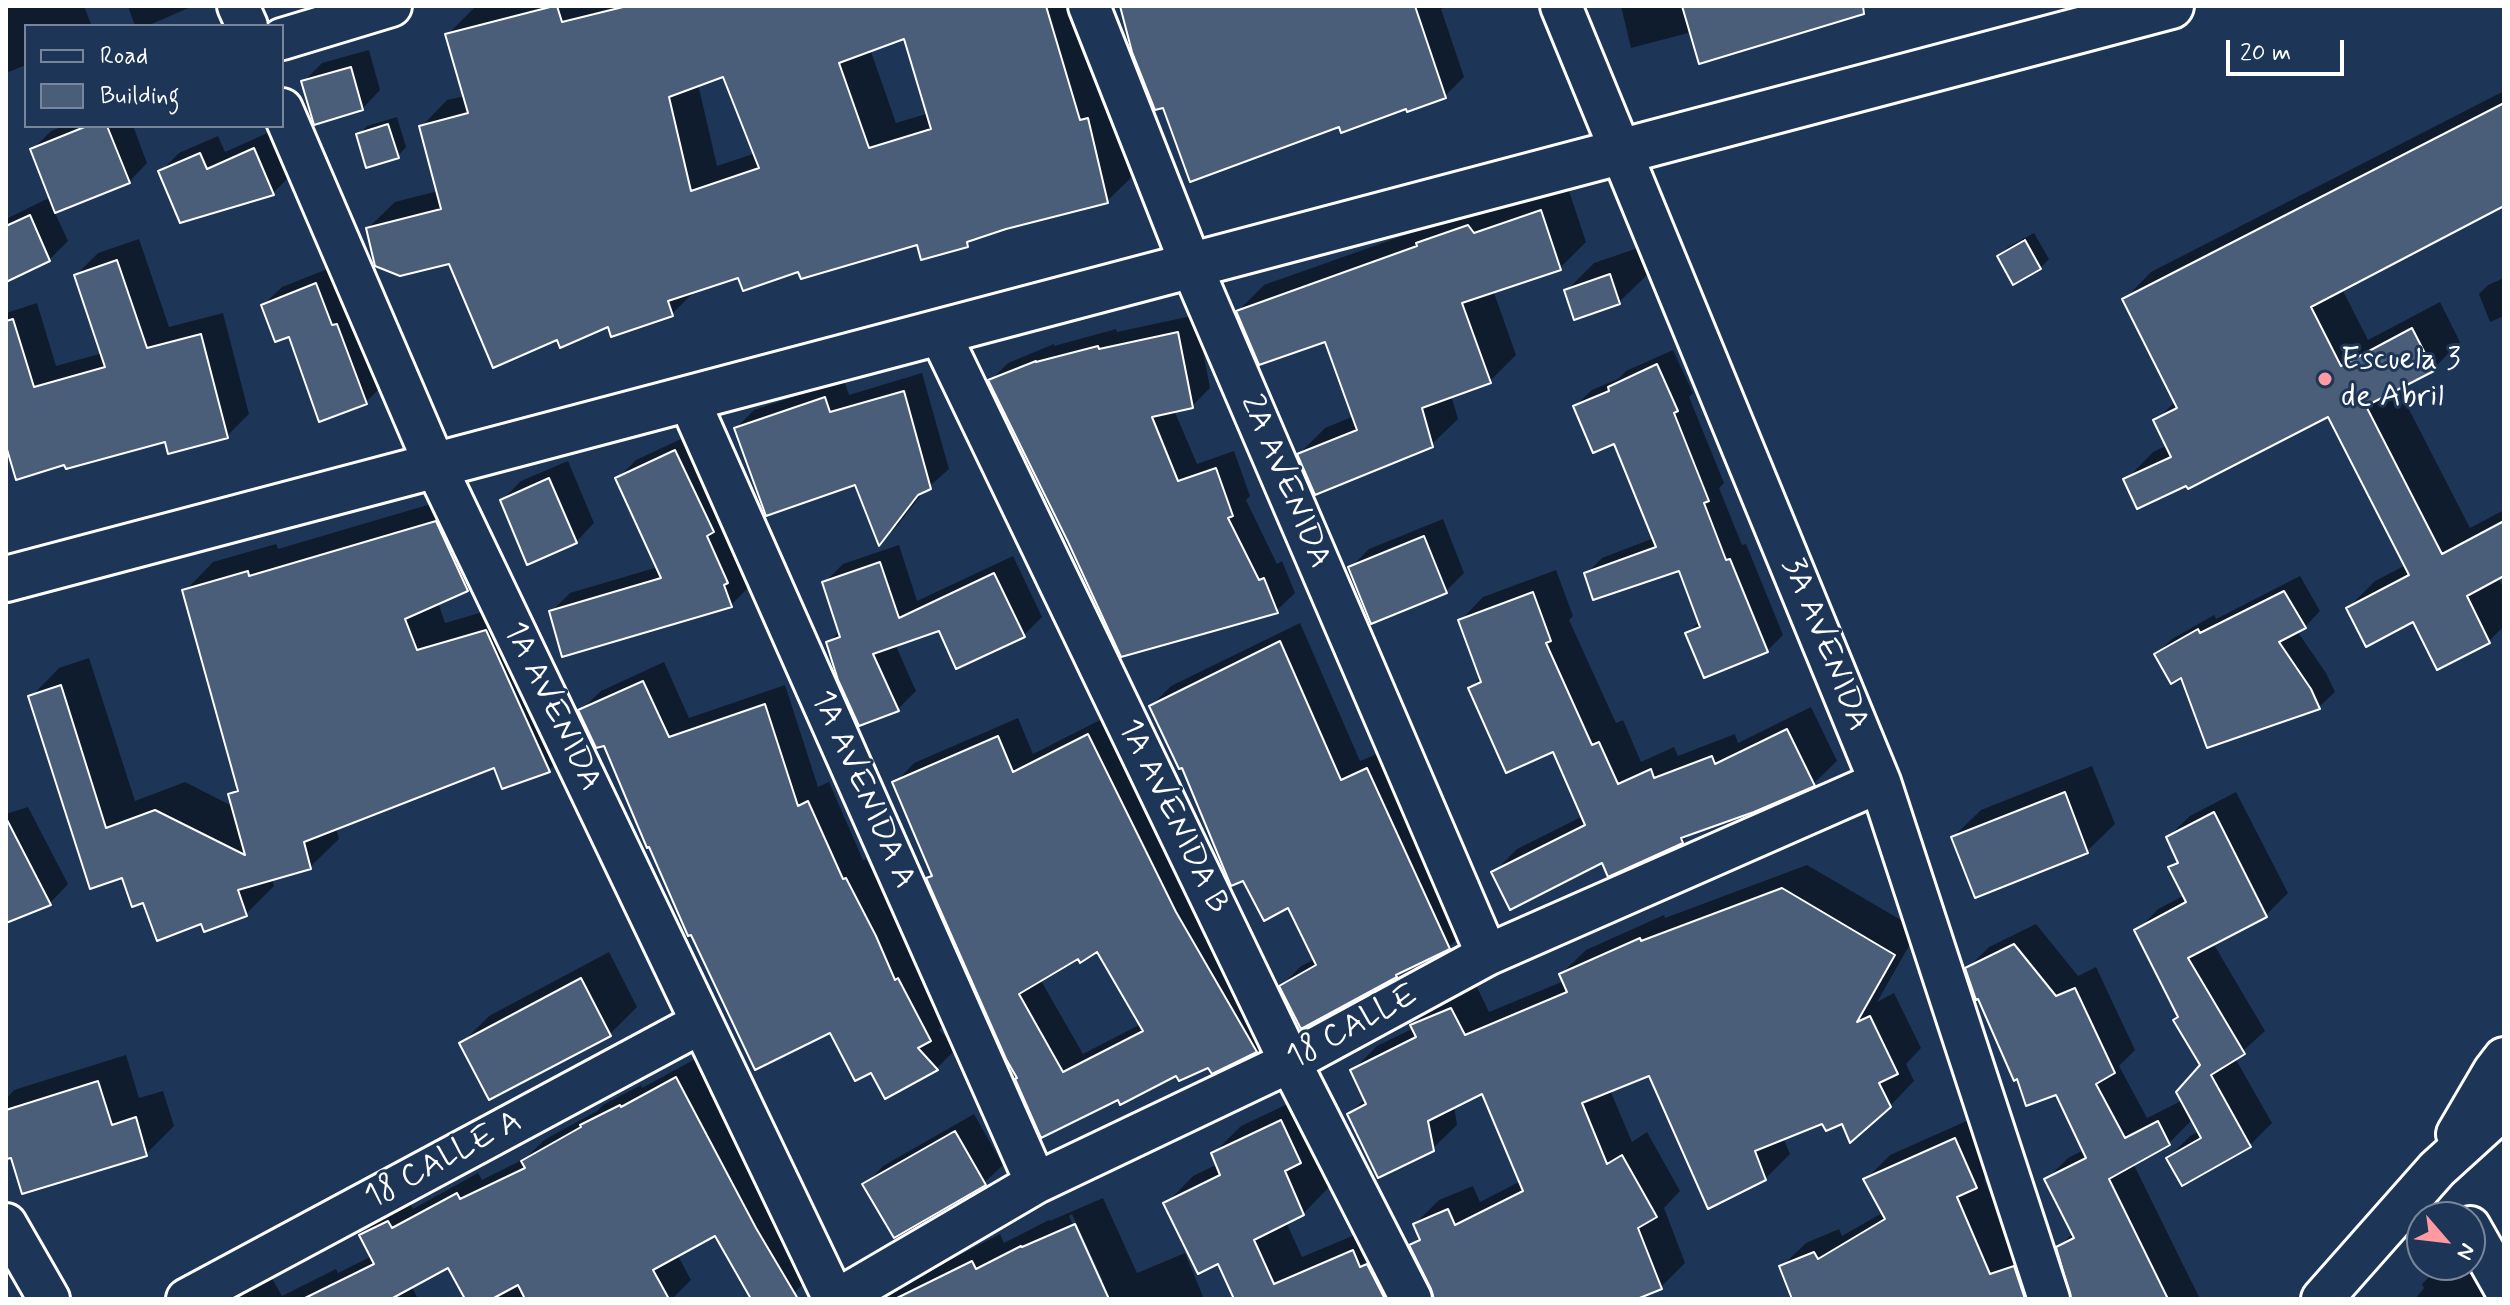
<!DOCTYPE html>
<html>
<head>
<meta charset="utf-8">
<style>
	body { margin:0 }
	#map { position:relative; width:2510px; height:1305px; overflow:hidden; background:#1d3557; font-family:Mynerve,sans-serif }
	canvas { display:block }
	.frame { position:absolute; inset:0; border:8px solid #fff; pointer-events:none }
	.legend { position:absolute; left:24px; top:24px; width:260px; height:104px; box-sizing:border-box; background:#1d3557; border:2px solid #77869a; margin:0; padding:10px 14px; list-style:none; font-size:24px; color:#fff }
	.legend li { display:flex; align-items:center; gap:16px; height:40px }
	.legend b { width:40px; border:2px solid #77869a }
	.north { position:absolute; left:2406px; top:1201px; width:80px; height:80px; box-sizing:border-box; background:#1d3557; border:2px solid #77869a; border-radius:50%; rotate:118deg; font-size:22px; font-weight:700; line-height:32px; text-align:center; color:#fff }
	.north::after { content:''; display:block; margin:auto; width:28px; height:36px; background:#ff9aa2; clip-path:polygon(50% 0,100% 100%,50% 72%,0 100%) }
	.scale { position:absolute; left:2226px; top:40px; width:118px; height:36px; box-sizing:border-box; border:4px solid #fff; border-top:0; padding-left:10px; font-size:24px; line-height:28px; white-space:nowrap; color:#fff; -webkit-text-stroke:6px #1d3557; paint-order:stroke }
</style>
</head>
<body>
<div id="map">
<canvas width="2510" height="1305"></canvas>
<div class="frame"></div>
<ul class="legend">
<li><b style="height:10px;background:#1d3557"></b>Road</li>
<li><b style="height:22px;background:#4a5d79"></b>Building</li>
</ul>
<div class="north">N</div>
<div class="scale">20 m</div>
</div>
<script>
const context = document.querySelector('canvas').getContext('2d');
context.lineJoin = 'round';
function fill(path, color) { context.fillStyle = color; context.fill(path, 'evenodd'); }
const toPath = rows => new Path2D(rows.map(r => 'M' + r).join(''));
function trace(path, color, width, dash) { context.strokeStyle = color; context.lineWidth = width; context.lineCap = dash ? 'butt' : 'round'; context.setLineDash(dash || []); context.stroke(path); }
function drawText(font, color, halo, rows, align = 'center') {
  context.font = font + ' Mynerve,sans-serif'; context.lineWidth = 6; context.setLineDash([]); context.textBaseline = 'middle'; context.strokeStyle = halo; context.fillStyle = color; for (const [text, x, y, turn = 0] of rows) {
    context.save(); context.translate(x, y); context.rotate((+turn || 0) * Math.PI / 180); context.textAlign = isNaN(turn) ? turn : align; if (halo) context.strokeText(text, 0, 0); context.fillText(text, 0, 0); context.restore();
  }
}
const shadow = toPath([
	[6,6,84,6,91,24,89,26,26,26,26,65,6,73],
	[128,6,193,6,147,26,135,26],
	[483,6,1078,6,1114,93,1134,175,1107,201,975,237,967,245,918,242,800,270,739,275,697,289,672,314,609,325,558,338,450,261,368,228,395,202,438,191,421,127,447,100,465,96,447,35,474,8],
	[905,36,929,113,896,123,870,49],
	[724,74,756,153,717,166,698,84],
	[1122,6,1448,6,1441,9,1464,77,1445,96,1340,125],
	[1621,6,1836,6,1692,32,1631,48],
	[369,50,380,90,362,109,303,82,322,63],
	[2504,91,2504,204,2342,289,2368,340,2440,302,2460,342,2433,369,2398,388,2470,528,2504,510,2504,574,2498,577,2504,590,2504,626,2489,641,2414,620,2348,608,2375,581,2406,565,2329,414,2187,483,2126,480,2153,452,2168,445,2155,421,2176,401,2124,300,2151,272],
	[397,117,406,147,398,156,359,135,367,126],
	[64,126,133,126,147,163,129,182,54,211,68,241,49,260,6,273,6,219,51,197,32,150,51,131],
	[272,131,291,175,272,194,160,172,179,153,218,136,225,152],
	[1567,185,1586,242,1560,268,1493,290,1516,355,1489,382,1451,395,1458,419,1431,445,1299,454,1325,428,1354,416,1326,339,1238,311,1264,285,1439,223,1444,217,1495,200,1501,208],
	[2034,233,2049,259,2040,268,1999,256,2008,247],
	[139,239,169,327,223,313,249,414,227,436,167,439,66,462,6,439,6,313,37,303,56,366,103,353,76,275,98,253],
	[1638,248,1647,275,1619,302,1566,291,1594,263],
	[335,266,384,384,365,403,290,334,263,305,282,287],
	[2504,278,2504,316,2490,322,2479,294,2488,285],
	[1196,315,1210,388,1192,406,1174,410,1197,464,1234,451,1250,496,1246,500,1277,564,1282,561,1295,593,1276,611,1069,541,990,381,1008,363,1054,344,1054,346,1116,329,1117,332],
	[1673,350,1693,393,1689,397,1724,483,1719,488,1742,545,1746,544,1783,635,1767,651,1687,634,1700,621,1680,569,1586,574,1602,558,1654,538,1615,441,1575,406,1592,390,1618,379,1626,371],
	[922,373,949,469,924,491,898,525,880,543,856,483,736,428,754,410,844,380,849,395],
	[694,433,750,586,731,605,563,654,551,612,570,593,658,567,618,478,636,460],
	[568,461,594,523,576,542,502,500,521,481],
	[465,494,496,561,467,589,438,602,445,623,514,603,577,742,548,771,495,765,336,828,339,839,310,867,272,878,274,886,246,914,203,922,144,900,123,875,31,697,59,668,89,658,135,801,185,782,234,807,230,795,239,786,185,591,213,562,276,544,278,549],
	[1443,519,1464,573,1446,591,1350,568,1369,549],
	[899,545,917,601,1013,556,1042,617,1024,635,940,629,895,644,916,691,898,709,829,642,840,631,824,583,843,564],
	[1556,570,1573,616,1569,620,1616,723,1623,720,1641,762,1674,747,1678,756,1735,734,1738,743,1811,707,1837,761,1813,784,1691,833,1682,842,1603,861,1494,872,1517,849,1583,816,1554,750,1470,689,1481,677,1460,621,1483,597],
	[2300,576,2320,611,2305,627,2297,631,2326,673,2335,692,2319,707,2208,746,2182,675,2156,655,2172,639,2214,615,2216,619],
	[1300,623,1360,761,1387,750,1469,927,1449,947,1281,986,1301,966,1315,959,1289,905,1183,765,1151,706,1171,686],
	[664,662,689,718,785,685,818,787,829,782,863,860,866,859,896,915,915,961,919,959,950,1019,939,1030,957,1048,937,1068,886,1096,872,1070,831,1031,580,711,601,691],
	[1108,716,1275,1031,1256,1051,1177,1073,1119,1097,1019,1078,929,879,933,874,895,783,914,763,1018,718,1033,754],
	[1098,949,1141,1024,1083,1054,1040,979,1078,957],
	[2092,766,2115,824,2087,851,1953,837,1981,810],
	[2236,792,2288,893,2266,915,2213,943,2265,1031,2235,1058,2272,1123,2250,1145,2182,1183,2168,1158,2190,1136,2200,1131,2193,1119,2169,1143,2133,1163,2200,1299,2073,1299,2058,1248,2073,1233,2047,1179,2068,1158,2084,1150,2057,1093,2018,1077,1967,969,1989,947,2036,924,2078,976,2096,967,2135,1050,2119,1066,2147,1118,2183,1100,2203,1065,2137,931,2158,909,2185,895,2171,868,2178,860,2168,837,2190,816],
	[28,807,68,884,50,903,6,921,6,814],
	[1807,865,1918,930,1877,1002,1894,993,1921,1048,1906,1064,1914,1081,1890,1106,1843,1121,1823,1121,1783,1137,1790,1154,1765,1179,1650,1074,1610,1090,1632,1142,1647,1132,1680,1191,1664,1208,1685,1263,1661,1287,1632,1299,1237,1299,1219,1262,1166,1204,1193,1176,1218,1164,1213,1154,1241,1126,1309,1094,1314,1148,1330,1186,1303,1214,1286,1222,1302,1257,1381,1224,1427,1291,1435,1294,1412,1245,1420,1236,1415,1224,1439,1200,1473,1186,1480,1202,1521,1181,1483,1091,1454,1106,1457,1125,1432,1149,1349,1114,1366,1098,1353,1070,1377,1046,1414,1028,1413,1025,1437,1001,1476,985,1489,1012,1564,981,1561,974,1586,950,1664,915,1665,918],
	[609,952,637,1007,610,1034,462,1043,489,1016],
	[126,1055,139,1098,163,1091,174,1126,146,1154,6,1157,6,1099,14,1090],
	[697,1058,815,1272,794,1293,784,1299,754,1299,716,1234,677,1254,691,1280,672,1299,467,1299,449,1266,412,1287,418,1299,227,1299,269,1273,282,1296,336,1269,338,1273,372,1256,362,1235,383,1214,409,1201,413,1209,478,1173,482,1180,526,1158,544,1140,597,1111,603,1105,641,1085,642,1088],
	[974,1114,1003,1165,984,1183,865,1185,883,1166],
	[1980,1115,2000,1162,1984,1179,2014,1251,2049,1277,2027,1299,1794,1299,1781,1267,1806,1243,1839,1229,1842,1236,1884,1212,1866,1179,1890,1155],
	[1103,1198,1137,1273,1185,1253,1204,1299,881,1299,889,1292,1000,1234,1004,1243,1049,1220,1050,1221],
	[1072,1214,1103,1281,1098,1281,1069,1216],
	[2441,1265,2470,1265,2495,1299,2415,1299,2424,1288,2422,1284]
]);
const building = toPath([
	[554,6,557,6,562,22,627,6,1046,6,1080,120,1088,118,1108,203,1006,229,967,242,968,247,921,260,917,245,801,279,798,272,743,291,738,278,668,301,673,316,611,337,608,327,560,348,557,340,493,368,449,264,400,276,375,266,366,228,441,209,419,126,468,113,445,34,554,6],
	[904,39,931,129,869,148,839,63,904,39],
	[723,77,759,168,691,191,669,97,723,77],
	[1120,6,1415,6,1446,98,1407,112,1406,109,1341,133,1339,127,1190,182,1163,108,1155,110,1132,52,1120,6],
	[1682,6,1863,6,1864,14,1699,64,1682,6],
	[351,67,363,110,314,125,301,81,351,67],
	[2504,103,2504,206,2311,307,2341,366,2412,328,2434,371,2366,406,2442,554,2504,521,2504,576,2467,596,2490,643,2437,670,2413,622,2366,647,2346,608,2409,575,2328,417,2188,489,2186,486,2137,509,2123,479,2171,457,2153,420,2177,408,2122,299,2504,103],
	[388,124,399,158,366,168,356,134,388,124],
	[87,126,107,126,130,183,55,213,30,149,87,126],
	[254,148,274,195,180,223,158,171,200,153,207,169,254,148],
	[1541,210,1561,270,1462,303,1491,383,1422,408,1433,447,1315,495,1297,454,1357,430,1325,342,1259,365,1236,311,1417,246,1416,243,1468,225,1474,233,1541,210],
	[30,215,50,261,6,282,6,226,30,215],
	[2025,240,2041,269,2013,285,1997,256,2025,240],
	[117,260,147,348,201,334,228,438,168,454,165,442,66,469,64,465,16,480,6,446,6,321,13,319,34,387,105,367,74,275,117,260],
	[1610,274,1620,304,1574,320,1564,290,1610,274],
	[316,283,332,325,337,324,367,404,319,422,289,337,275,342,261,305,316,283],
	[1178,332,1193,408,1152,417,1178,481,1216,468,1233,516,1228,518,1259,580,1264,578,1278,613,1121,657,1068,542,988,380,1036,361,1036,362,1098,346,1099,349,1178,332],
	[1657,364,1678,411,1674,413,1709,501,1704,503,1726,560,1730,559,1768,652,1704,678,1685,633,1700,627,1679,571,1593,600,1584,573,1656,547,1614,444,1593,453,1573,406,1609,391,1608,387,1657,364],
	[904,391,931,489,918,495,879,546,855,485,766,516,734,428,825,397,830,412,904,391],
	[675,450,714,532,707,536,728,583,724,585,732,607,562,657,549,611,661,578,615,478,675,450],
	[549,478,577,543,527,565,500,500,549,478],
	[436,521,468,591,405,619,417,650,486,630,550,772,502,789,494,768,304,842,311,869,238,890,247,916,204,932,201,924,157,941,143,903,132,907,122,878,90,889,28,696,61,685,106,828,155,810,245,855,228,794,238,791,182,590,248,571,249,576,436,521],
	[1424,536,1447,593,1371,624,1348,567,1424,536],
	[880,562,899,618,994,573,1025,637,956,669,939,631,873,654,899,711,859,726,838,680,826,642,840,637,822,582,880,562],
	[2284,591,2306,628,2279,642,2311,689,2320,709,2207,748,2181,678,2171,684,2154,654,2198,629,2200,633,2284,591],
	[1533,592,1551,641,1546,643,1592,745,1599,742,1618,784,1651,769,1654,778,1712,756,1715,764,1787,729,1815,786,1754,812,1681,838,1683,843,1608,877,1602,863,1510,910,1491,872,1585,825,1553,752,1506,773,1468,688,1481,682,1458,620,1533,592],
	[1280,641,1341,780,1367,768,1450,949,1396,975,1397,977,1301,1029,1279,986,1316,965,1288,908,1264,921,1243,881,1231,886,1182,768,1179,769,1149,706,1280,641],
	[643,681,669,737,765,704,798,806,808,801,843,879,846,878,876,936,895,980,898,978,931,1041,918,1048,938,1070,885,1099,871,1073,855,1081,830,1033,755,1070,691,935,688,936,649,847,647,848,604,746,596,748,578,710,643,681],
	[1088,734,1176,912,1257,1052,1212,1074,1208,1068,1179,1081,1176,1076,1120,1105,1118,1100,1041,1138,1015,1079,1017,1078,1006,1059,926,878,932,876,892,782,998,736,1013,772,1088,734],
	[1097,952,1143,1031,1063,1072,1019,994,1078,959,1080,963,1097,952],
	[2065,792,2088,853,1975,898,1951,837,2065,792],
	[2214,812,2267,917,2188,958,2245,1054,2211,1075,2251,1147,2182,1186,2166,1158,2201,1138,2176,1092,2200,1065,2173,1020,2178,1017,2134,930,2186,902,2168,867,2178,863,2166,837,2214,812],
	[6,818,51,905,6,923,6,818],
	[1782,888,1895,955,1857,1022,1870,1016,1898,1074,1879,1083,1891,1107,1850,1143,1842,1124,1826,1131,1822,1124,1755,1151,1766,1180,1708,1209,1649,1076,1582,1103,1607,1164,1622,1155,1657,1217,1638,1228,1662,1289,1637,1299,1434,1299,1431,1289,1409,1245,1420,1240,1413,1224,1448,1209,1455,1225,1523,1191,1482,1094,1428,1121,1434,1151,1378,1178,1347,1114,1366,1104,1350,1070,1416,1037,1410,1025,1451,1008,1465,1035,1567,992,1559,974,1640,938,1641,941,1782,888],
	[2014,944,2056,996,2075,988,2115,1073,2096,1084,2125,1138,2158,1121,2170,1145,2109,1179,2168,1299,2071,1299,2056,1247,2074,1238,2044,1179,2086,1158,2056,1095,2026,1106,2017,1079,2014,1081,1978,999,1976,1000,1965,968,2014,944],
	[581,978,611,1036,489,1100,459,1043,581,978],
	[676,1077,756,1228,798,1299,751,1299,715,1236,653,1270,669,1299,525,1299,518,1285,492,1299,465,1299,448,1268,391,1299,303,1299,374,1264,359,1235,388,1221,392,1228,457,1193,460,1199,525,1168,521,1161,581,1127,580,1125,620,1105,621,1107,676,1077],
	[98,1081,112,1125,136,1117,147,1156,22,1194,11,1158,6,1159,6,1110,98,1081],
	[1281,1120,1301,1163,1285,1171,1304,1215,1254,1240,1274,1284,1353,1250,1360,1267,1367,1264,1385,1299,1234,1299,1218,1264,1198,1274,1163,1203,1220,1175,1211,1153,1281,1120],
	[955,1131,986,1185,894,1238,862,1184,955,1131],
	[1955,1138,1977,1188,1957,1197,1990,1274,2014,1266,2025,1299,1792,1299,1779,1266,1814,1252,1818,1259,1885,1219,1863,1179,1955,1138],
	[1075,1224,1109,1299,895,1299,972,1261,976,1269,1021,1246,1022,1247,1075,1224]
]);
const minor = toPath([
	[238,6,247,26],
	[1089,6,1191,265,1487,955],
	[1561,6,1880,782,2049,1299],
	[282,39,391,6],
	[282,109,435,465,834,1299],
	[939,332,1290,1062,1411,1299],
	[688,398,1036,1183],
	[2457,1134,2494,1071,2504,1058],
	[6,1224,49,1299],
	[2470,1227,2504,1287],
	[187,1299,701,1023],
	[838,1299,1036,1183,1290,1062,1487,955,1880,782],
	[2322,1299,2437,1169,2504,1108]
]);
const major = toPath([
	[6,579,2171,6]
]);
const markers = [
	[2325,379,8,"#ff9aa2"]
];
const poiNames = [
	["Escuela 3",2341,361],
	["de Abril",2341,398]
];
const streetNames = [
	["2A AVENIDA",1284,482,67],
	["3A AVENIDA",1824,645,68],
	["1A AVENIDA",551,707,64],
	["1A AVENIDA A",862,790,66],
	["1A AVENIDA B",1172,817,64],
	["18 CALLE",1353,1028,-28],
	["18 CALLE A",444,1161,-28]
];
fill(shadow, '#0007');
fill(building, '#4a5d79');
trace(building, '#fff', 2);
trace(minor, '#fff', 46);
trace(major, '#fff', 50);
trace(minor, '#1d3557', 40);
trace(major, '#1d3557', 44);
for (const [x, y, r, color] of markers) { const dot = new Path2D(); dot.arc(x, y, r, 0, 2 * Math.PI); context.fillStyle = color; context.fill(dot); trace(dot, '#1d3557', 3); }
drawText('32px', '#fff', '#1d3557', poiNames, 'left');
drawText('32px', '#fff', '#1d3557', streetNames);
</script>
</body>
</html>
